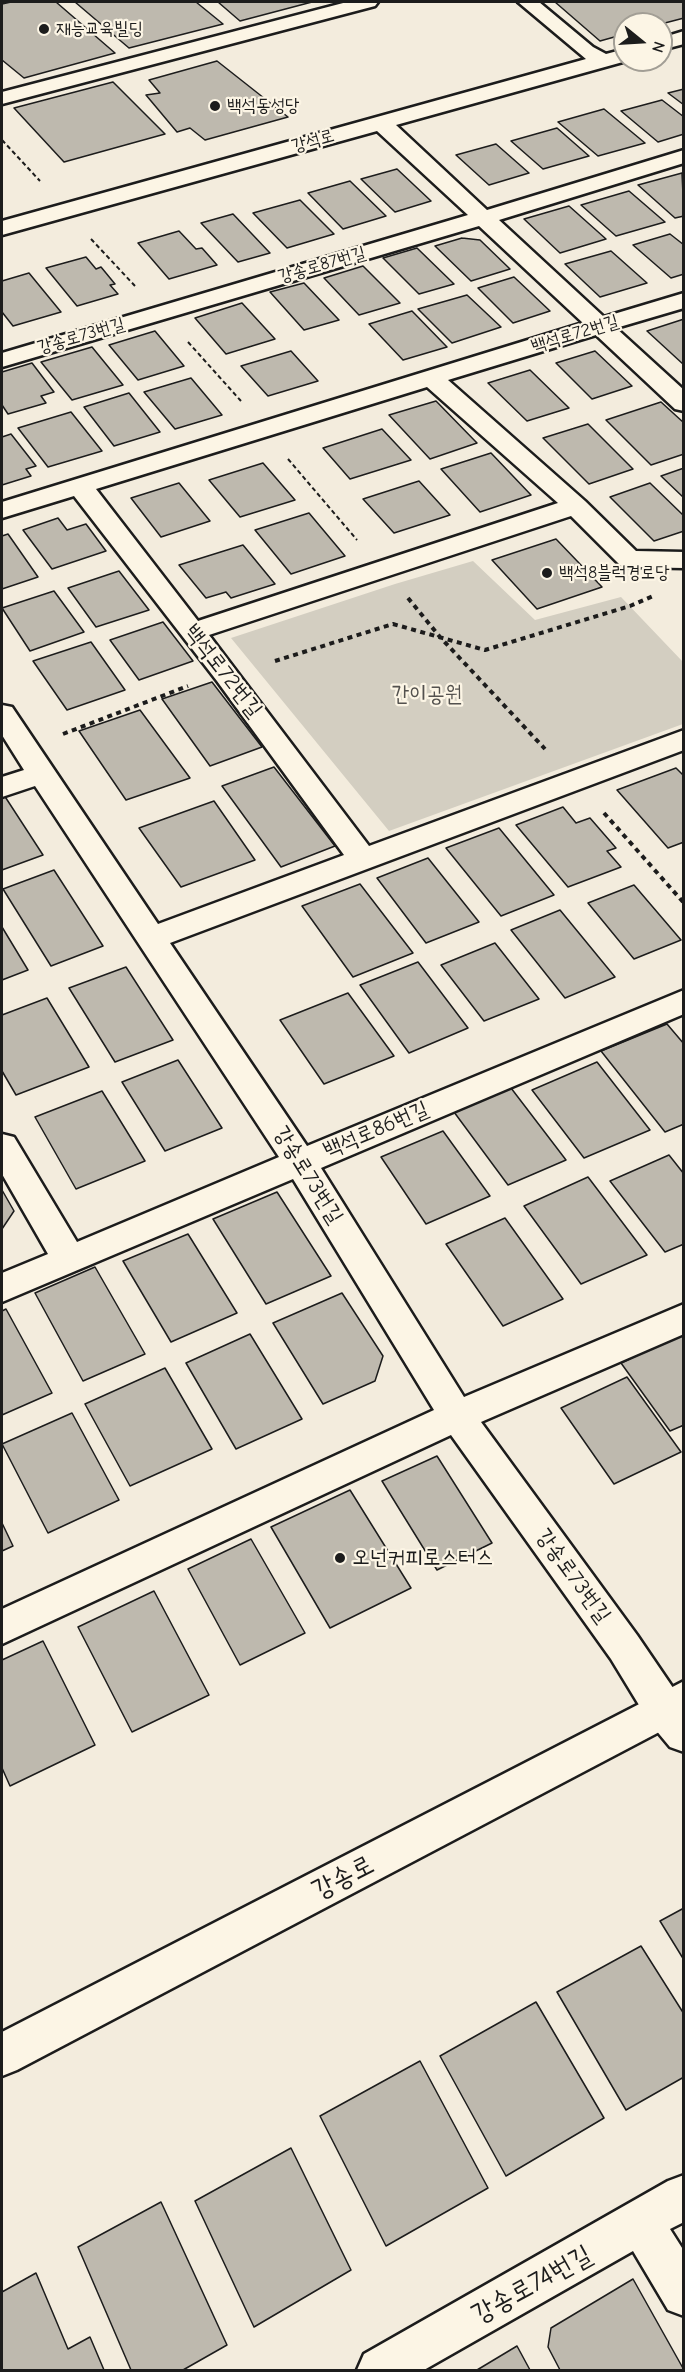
<!DOCTYPE html>
<html>
<head>
<meta charset="utf-8">
<style>
	body { margin:0 }
	#map { position:relative; width:685px; height:2372px; overflow:hidden; background:#f3ecdd; font-family:"Comic Neue",sans-serif }
	canvas { display:block }
	.frame { position:absolute; inset:0; border:3px solid #1c1c1c; pointer-events:none }
	.north { position:absolute; left:613px; top:12px; width:60px; height:60px; box-sizing:border-box; background:#fcf5e5; border:2px solid #a29e95; border-radius:50%; rotate:108deg; font-size:16px; font-weight:700; line-height:24px; text-align:center; color:#1c1c1c }
	.north::after { content:''; display:block; margin:auto; width:21px; height:27px; background:#1c1c1c; clip-path:polygon(50% 0,100% 100%,50% 72%,0 100%) }
</style>
</head>
<body>
<div id="map">
<canvas width="685" height="2372"></canvas>
<div class="frame"></div>
<div class="north">N</div>
</div>
<script>
const context = document.querySelector('canvas').getContext('2d');
context.lineJoin = 'round';
function fill(path, color) { context.fillStyle = color; context.fill(path, 'evenodd'); }
const toPath = rows => new Path2D(rows.map(r => 'M' + r).join(''));
function trace(path, color, width, dash) { context.strokeStyle = color; context.lineWidth = width; context.lineCap = dash ? 'butt' : 'round'; context.setLineDash(dash || []); context.stroke(path); }
function drawText(font, color, halo, rows, align = 'center') {
  context.font = font + ' "Comic Neue","Poor Story",sans-serif'; context.lineWidth = 4.5; context.setLineDash([]); context.textBaseline = 'middle'; context.strokeStyle = halo; context.fillStyle = color; for (const [text, x, y, turn = 0] of rows) {
    context.save(); context.translate(x, y); context.rotate((+turn || 0) * Math.PI / 180); context.textAlign = isNaN(turn) ? turn : align; if (halo) context.strokeText(text, 0, 0); context.fillText(text, 0, 0); context.restore();
  }
}
const green = toPath([
	[473,561,535,620,621,597,683,662,683,724,389,831,231,638,395,584]
]);
const building = toPath([
	[11,2,56,2,115,53,24,78,2,60,2,4,11,2],
	[75,2,196,2,223,24,129,48,75,2],
	[218,2,312,2,240,21,218,2],
	[555,2,684,2,684,18,661,24,625,24,625,34,600,41,555,2],
	[217,61,288,117,205,140,190,128,177,132,146,95,160,93,149,80,217,61],
	[113,82,165,134,64,162,14,108,113,82],
	[684,89,684,105,668,93,684,89],
	[662,100,684,117,684,134,658,142,621,111,662,100],
	[604,109,645,143,598,156,558,122,604,109],
	[557,128,589,156,543,169,511,141,557,128],
	[496,144,529,173,489,185,456,155,496,144],
	[397,169,431,201,395,212,361,179,397,169],
	[682,173,684,216,675,218,638,185,682,173],
	[350,181,386,216,343,229,308,193,350,181],
	[629,191,665,222,616,236,581,205,629,191],
	[300,200,334,234,287,248,253,213,300,200],
	[569,206,606,239,560,253,524,219,569,206],
	[233,214,270,253,238,262,201,223,233,214],
	[179,231,196,249,202,248,217,265,169,279,138,243,179,231],
	[670,234,684,245,684,274,671,278,633,245,670,234],
	[462,238,480,240,510,269,471,281,435,246,462,238],
	[417,248,454,284,419,294,383,258,417,248],
	[611,251,647,283,600,297,565,264,611,251],
	[86,257,96,269,101,267,115,284,110,285,118,294,77,306,46,268,86,257],
	[363,266,400,303,359,315,324,278,363,266],
	[29,273,61,312,13,326,2,312,2,281,29,273],
	[514,277,550,311,513,323,478,288,514,277],
	[304,283,339,320,304,330,270,292,304,283],
	[467,295,501,327,452,343,418,309,467,295],
	[242,303,275,339,226,354,195,318,242,303],
	[412,311,447,347,403,360,369,324,412,311],
	[684,319,684,365,647,331,684,319],
	[155,331,184,366,138,380,109,345,155,331],
	[92,347,123,385,72,400,41,362,92,347],
	[291,351,318,381,268,396,241,366,291,351],
	[595,351,632,386,592,399,556,363,595,351],
	[32,363,54,392,41,396,46,403,8,414,2,405,2,372,32,363],
	[530,370,569,408,527,421,488,383,530,370],
	[191,378,222,415,175,429,144,392,191,378],
	[129,393,160,432,114,446,84,407,129,393],
	[436,401,477,443,430,459,389,415,436,401],
	[661,402,684,423,684,454,651,465,606,420,661,402],
	[71,412,102,451,48,467,18,428,71,412],
	[588,424,633,469,589,484,543,438,588,424],
	[382,429,411,460,350,479,323,448,382,429],
	[11,434,36,466,26,469,31,476,2,485,2,437,11,434],
	[491,453,531,495,480,512,441,469,491,453],
	[263,463,295,500,240,517,209,480,263,463],
	[684,468,684,498,661,476,684,468],
	[419,481,450,515,394,533,363,499,419,481],
	[179,483,210,521,161,537,131,498,179,483],
	[650,483,684,516,684,531,654,541,610,497,650,483],
	[309,513,345,556,291,574,255,530,309,513],
	[58,518,67,530,86,524,106,551,52,569,23,530,58,518],
	[8,534,38,577,2,589,2,536,8,534],
	[556,539,602,587,537,609,492,560,556,539],
	[243,545,275,584,231,598,226,592,206,598,179,565,243,545],
	[119,571,149,610,96,627,68,588,119,571],
	[54,591,84,632,30,651,2,608,54,591],
	[163,622,193,661,139,680,110,640,163,622],
	[91,642,125,690,67,710,33,661,91,642],
	[212,682,262,747,210,766,162,699,212,682],
	[140,710,190,778,126,800,79,731,140,710],
	[274,767,335,846,281,867,222,786,274,767],
	[676,768,684,776,684,842,668,848,617,790,676,768],
	[2,792,43,855,2,870,2,792],
	[214,801,255,860,181,887,139,828,214,801],
	[563,807,576,823,590,818,616,848,607,851,621,867,568,887,516,825,563,807],
	[499,828,554,895,501,916,446,848,499,828],
	[428,858,479,922,426,943,377,878,428,858],
	[54,870,103,946,51,966,3,889,54,870],
	[360,884,413,953,353,977,302,906,360,884],
	[634,885,681,940,634,959,588,903,634,885],
	[560,910,615,977,565,998,511,930,560,910],
	[2,927,28,970,2,980,2,927],
	[495,943,539,999,484,1021,441,965,495,943],
	[418,962,468,1028,409,1053,360,985,418,962],
	[126,967,173,1040,115,1062,69,988,126,967],
	[348,993,394,1056,324,1084,280,1020,348,993],
	[47,998,89,1067,16,1095,2,1071,2,1015,47,998],
	[667,1024,684,1044,684,1124,665,1132,601,1051,667,1024],
	[178,1060,222,1128,165,1151,122,1082,178,1060],
	[597,1062,650,1130,584,1158,532,1090,597,1062],
	[511,1088,566,1160,508,1185,454,1112,511,1088],
	[102,1091,145,1161,76,1189,35,1117,102,1091],
	[443,1131,490,1196,426,1224,381,1157,443,1131],
	[669,1155,684,1174,684,1244,665,1252,610,1181,669,1155],
	[588,1177,647,1255,581,1284,524,1206,588,1177],
	[2,1190,14,1211,2,1229,2,1190],
	[277,1192,331,1276,266,1304,213,1219,277,1192],
	[505,1218,563,1299,503,1326,446,1244,505,1218],
	[188,1234,237,1313,171,1342,123,1261,188,1234],
	[95,1267,145,1354,83,1381,35,1293,95,1267],
	[342,1293,383,1356,375,1381,323,1404,273,1323,342,1293],
	[6,1309,52,1393,2,1415,2,1311,6,1309],
	[684,1333,684,1425,670,1431,621,1363,684,1333],
	[250,1334,302,1419,236,1449,186,1363,250,1334],
	[165,1368,212,1449,130,1486,85,1404,165,1368],
	[627,1377,681,1452,614,1484,561,1408,627,1377],
	[72,1413,119,1500,48,1533,2,1444,72,1413],
	[437,1456,492,1543,437,1570,382,1481,437,1456],
	[350,1490,411,1588,330,1628,271,1527,350,1490],
	[2,1523,13,1546,2,1551,2,1523],
	[251,1539,305,1633,240,1665,188,1569,251,1539],
	[154,1591,209,1695,132,1732,78,1627,154,1591],
	[43,1641,95,1745,10,1786,2,1768,2,1660,43,1641],
	[684,1908,684,1960,660,1921,684,1908],
	[641,1946,684,2014,684,2077,626,2110,557,1992,641,1946],
	[536,2002,604,2118,506,2176,440,2056,536,2002],
	[420,2061,488,2188,386,2246,320,2116,420,2061],
	[291,2148,351,2270,254,2327,195,2201,291,2148],
	[161,2202,227,2345,183,2370,131,2370,78,2247,161,2202],
	[36,2273,68,2349,90,2337,104,2370,2,2370,2,2292,36,2273],
	[633,2279,684,2370,560,2370,548,2347,551,2328,633,2279],
	[517,2346,530,2370,477,2370,517,2346]
]);
const pathFar1 = toPath([
	[2,140,40,181],
	[91,239,135,286],
	[188,342,241,401],
	[288,459,357,540]
]);
const path = toPath([
	[408,598,440,637,545,749],
	[275,661,393,624,485,650,630,606,653,596],
	[63,734,188,686],
	[604,813,684,903]
]);
const minor = toPath([
	[347,2,378,2,375,6,2,104,2,92,347,2],
	[518,2,539,2,593,47,606,54,625,49,625,60,630,60,396,125,487,210,684,150,684,163,499,220,604,317,684,293,684,308,616,328,684,390,684,411,675,409,596,335,448,380,585,501,636,551,684,552,684,568,629,567,620,565,571,516,209,635,369,846,684,730,684,750,170,943,307,1146,684,990,684,1014,321,1168,464,1397,684,1304,684,1334,481,1422,637,1635,684,1704,684,1752,670,1747,650,1723,611,1659,451,1435,2,1644,2,1609,434,1410,293,1179,2,1302,2,1273,48,1254,2,1174,2,1134,14,1137,77,1242,279,1157,35,786,2,797,2,777,24,770,2,735,2,705,12,707,158,924,344,855,217,681,74,496,2,518,2,502,583,323,479,226,2,367,2,353,468,215,377,131,2,235,2,221,586,59,518,2],
	[427,387,558,503,198,621,96,489,427,387],
	[684,31,684,44,661,50,661,38,684,31],
	[684,2175,684,2222,670,2229,684,2251,684,2316,668,2310,633,2251,424,2370,357,2370,364,2354,668,2181,684,2175]
]);
const major = toPath([
	[684,1681,684,1719,17,2070,2,2076,2,2032,684,1681]
]);
const markers = [
	[44,29,6,"#1c1c1c"],
	[215,106,6,"#1c1c1c"],
	[547,573,6,"#1c1c1c"],
	[340,1558,6,"#1c1c1c"]
];
const farPoinames = [
	["재능교육빌딩",56,29],
	["백석동성당",227,106],
	["백석8블럭경로당",559,573]
];
const farStreetnames = [
	["강석로",313,141,-16],
	["강송로87번길",322,265,-16],
	["백석로72번길",575,334,-17],
	["강송로73번길",81,336,-16]
];
const streetNames = [
	["백석로72번길",223,671,52],
	["백석로86번길",376,1130,-23],
	["강송로73번길",308,1175,58],
	["강송로73번길",573,1576,54]
];
const parkNames = [
	["간이공원",427,695]
];
const poiNames = [
	["오넌커피로스터스",352,1558]
];
const nearStreetnames = [
	["강송로",343,1878,-27],
	["강송로74번길",532,2285,-29]
];
fill(green, '#d3cec1');
fill(building, '#beb9ae');
trace(building, '#1c1c1c', 1.5);
trace(minor, '#1c1c1c', 5);
trace(major, '#1c1c1c', 5);
trace(pathFar1, '#1c1c1c', 2, [4.5, 3]);
trace(path, '#1c1c1c', 4, [5, 4.5]);
fill(minor, '#fcf5e5');
fill(major, '#fcf5e5');
for (const [x, y, r, color] of markers) { const dot = new Path2D(); dot.arc(x, y, r, 0, 2 * Math.PI); context.fillStyle = color; context.fill(dot); trace(dot, '#fcf5e5', 2); }
drawText('18px', '#1c1c1c', '#fcf5e5', farPoinames, 'left');
drawText('18px', '#1c1c1c', '#fcf5e5', farStreetnames);
drawText('22px', '#1c1c1c', '#fcf5e5', streetNames);
drawText('22px', '#53514e', '#fcf5e5', parkNames);
drawText('22px', '#1c1c1c', '#fcf5e5', poiNames, 'left');
drawText('27px', '#1c1c1c', '#fcf5e5', nearStreetnames);
</script>
</body>
</html>
